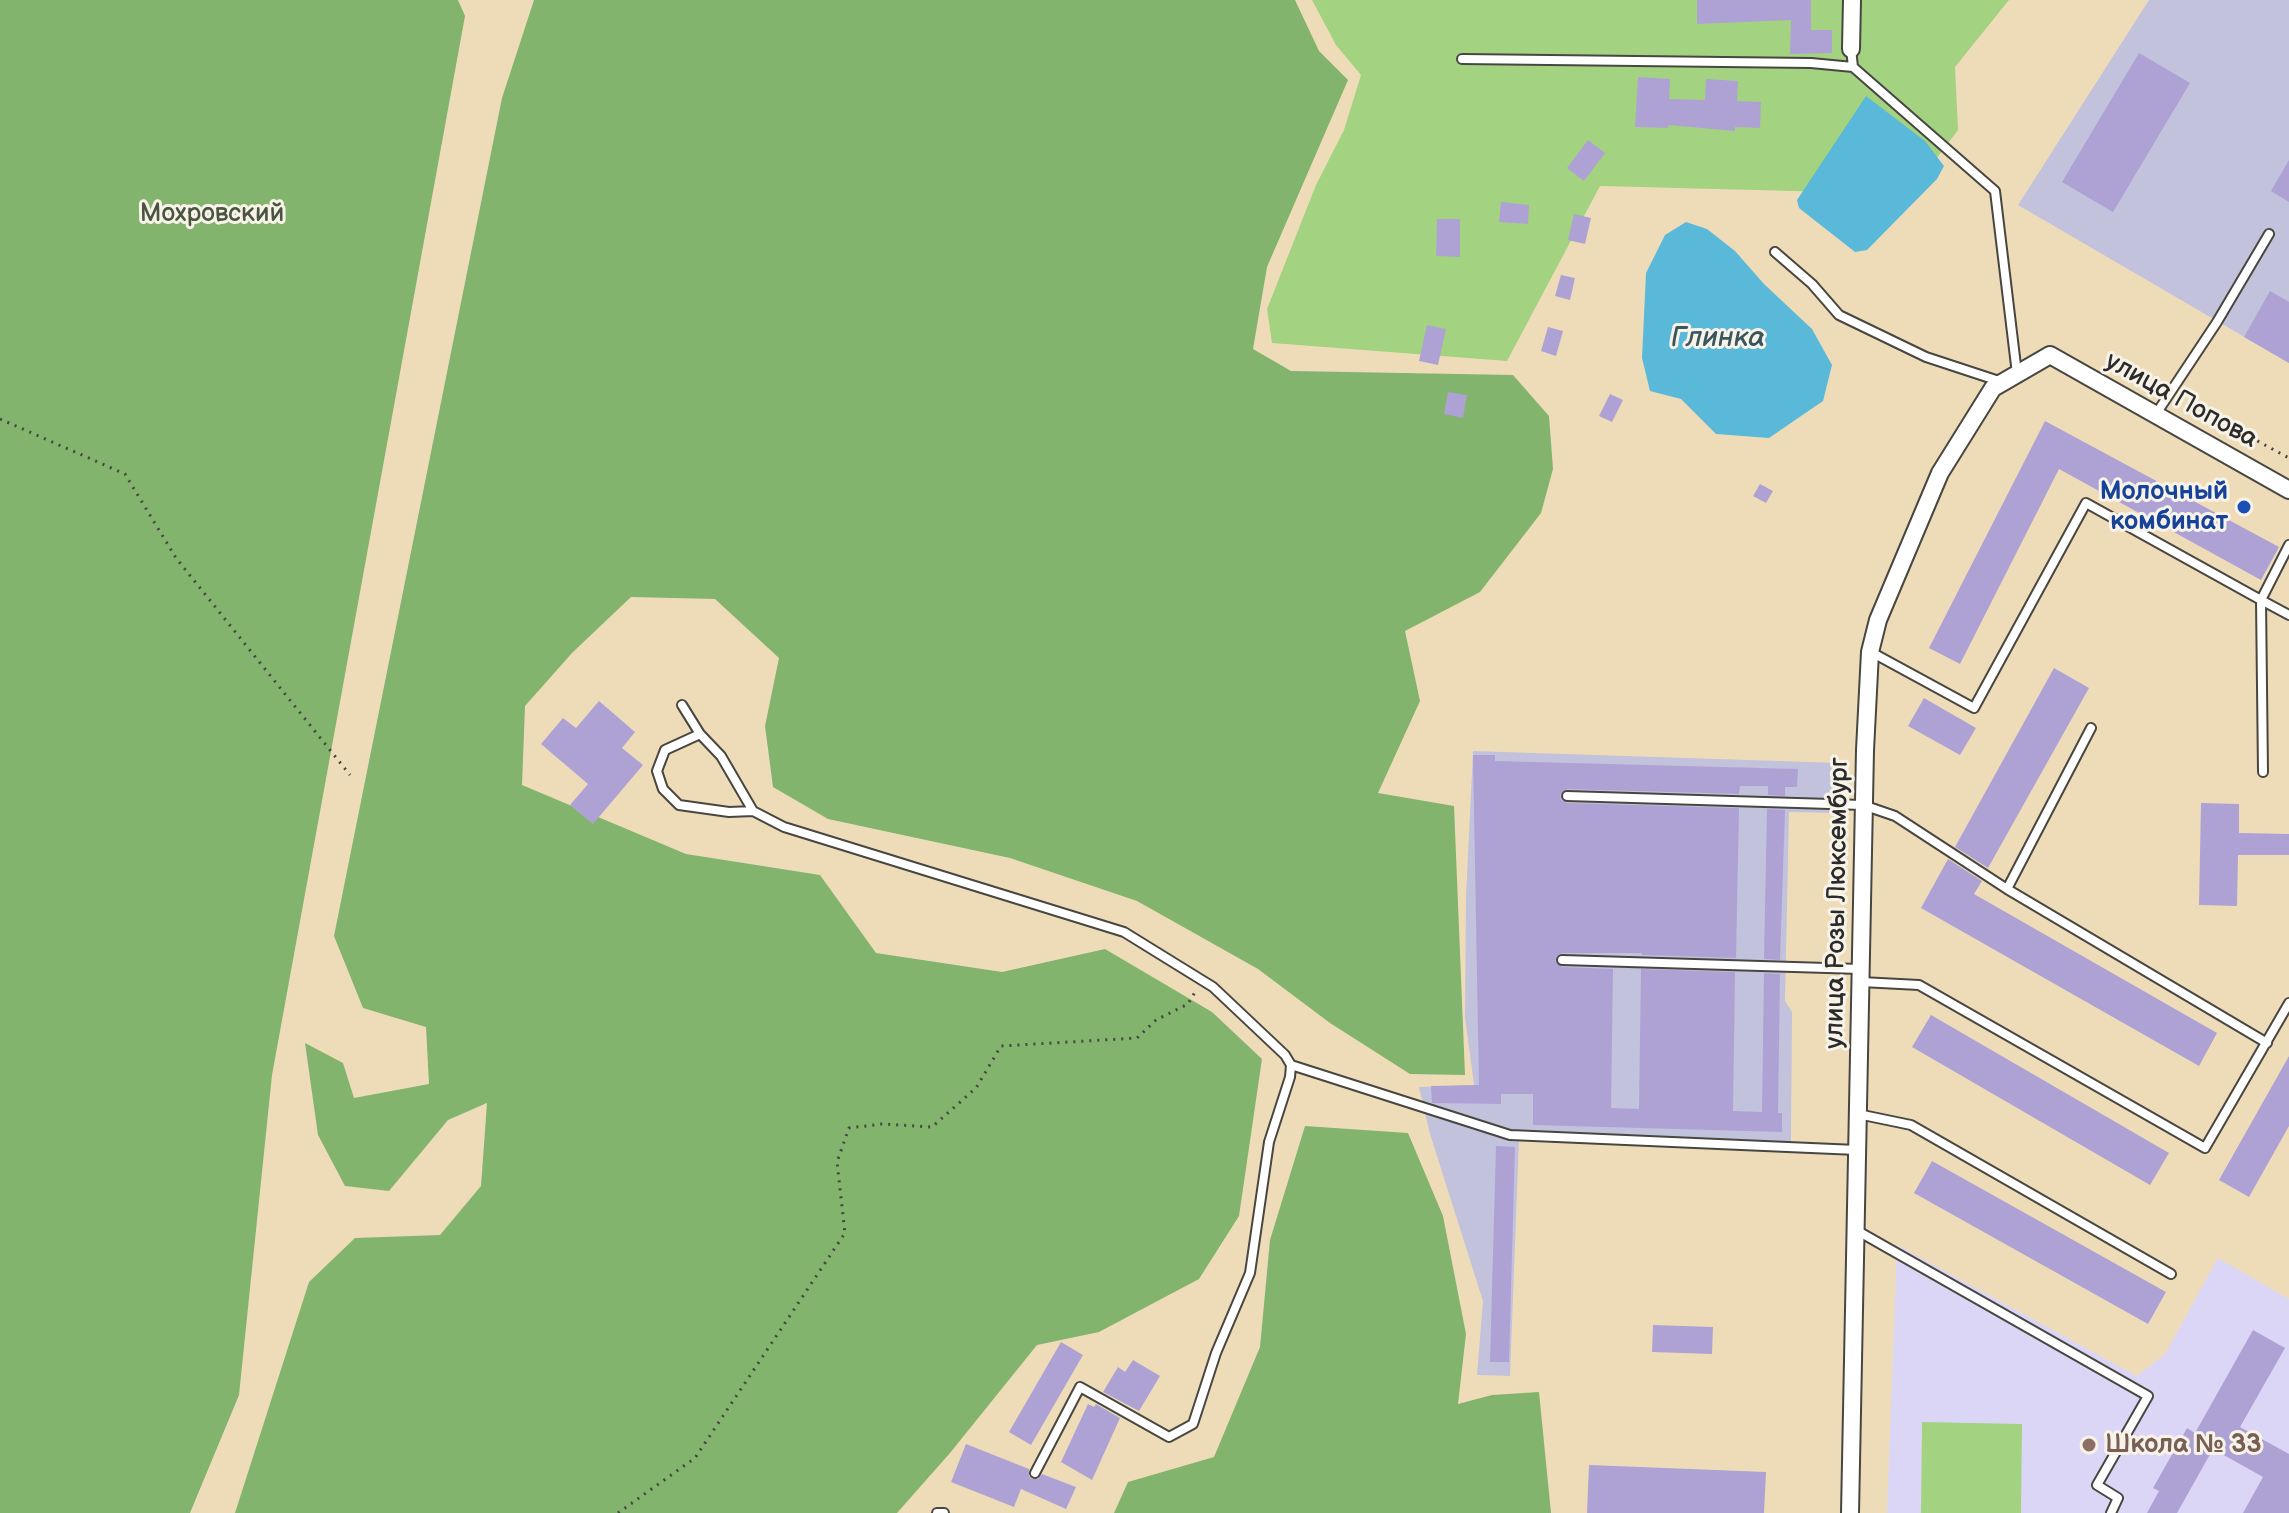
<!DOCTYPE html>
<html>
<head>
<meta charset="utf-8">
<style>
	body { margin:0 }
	canvas { display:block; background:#eedcb9 }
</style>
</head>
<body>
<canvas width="2289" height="1513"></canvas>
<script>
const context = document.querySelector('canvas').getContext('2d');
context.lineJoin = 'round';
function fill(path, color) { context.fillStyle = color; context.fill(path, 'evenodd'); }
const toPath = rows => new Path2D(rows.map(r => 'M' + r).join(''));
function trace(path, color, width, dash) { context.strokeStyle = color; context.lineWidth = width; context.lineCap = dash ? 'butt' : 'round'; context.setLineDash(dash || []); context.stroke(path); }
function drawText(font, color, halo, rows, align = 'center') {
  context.font = font + ' "Balsamiq Sans",sans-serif'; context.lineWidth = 6; context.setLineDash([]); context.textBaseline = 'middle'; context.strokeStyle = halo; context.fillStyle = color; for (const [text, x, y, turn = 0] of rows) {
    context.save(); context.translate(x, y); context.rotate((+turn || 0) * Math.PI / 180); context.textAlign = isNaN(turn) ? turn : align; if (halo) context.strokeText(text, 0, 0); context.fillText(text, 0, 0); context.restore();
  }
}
const built = toPath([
	[1897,1245,2137,1376,2165,1354,2218,1258,2289,1299,2289,1513,1887,1513]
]);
const industrial = toPath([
	[2149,0,2289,0,2289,363,2018,205],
	[1473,751,1840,763,1839,813,1789,812,1785,1001,1792,1012,1791,1142,1519,1140,1510,1376,1477,1375,1483,1301,1430,1134,1419,1087,1474,1085,1465,1017,1466,896]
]);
const green = toPath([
	[1312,0,2009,0,1955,67,1958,130,1905,200,1831,192,1600,186,1507,361,1272,343,1267,309,1316,185,1344,130,1361,75,1336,45],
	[1922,1422,2022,1424,2021,1513,1921,1513]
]);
const forest = toPath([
	[0,0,458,0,465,16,272,1075,239,1395,190,1513,0,1513],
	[534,0,1295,0,1319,51,1348,80,1267,267,1253,349,1291,371,1513,375,1549,416,1553,469,1541,513,1480,592,1405,631,1420,701,1378,793,1454,806,1465,1075,1410,1074,1330,1023,1258,969,1137,901,1010,858,828,819,773,787,765,726,779,658,715,599,631,597,572,653,525,706,522,785,686,854,820,875,876,953,1002,972,1105,949,1212,1012,1262,1059,1239,1216,1199,1279,1099,1332,1037,1345,950,1453,897,1513,235,1513,309,1282,355,1238,440,1235,481,1186,487,1103,448,1120,389,1191,345,1186,318,1135,305,1043,343,1063,354,1098,429,1084,426,1027,363,1008,334,936,502,98],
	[1305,1126,1408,1133,1443,1216,1466,1334,1458,1404,1492,1395,1539,1392,1551,1513,1114,1513,1128,1482,1214,1457,1260,1347,1270,1240]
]);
const water = toPath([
	[1866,96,1925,141,1944,166,1937,179,1867,250,1855,252,1799,208,1797,200],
	[1686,222,1707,229,1735,251,1764,284,1812,329,1832,365,1823,401,1769,438,1716,434,1681,399,1650,391,1642,358,1646,273,1665,235]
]);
const building = toPath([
	[1697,0,1811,0,1811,30,1832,30,1832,53,1790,54,1791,20,1697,24],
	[2139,53,2190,83,2113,212,2062,182],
	[1638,77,1670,79,1669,99,1705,100,1706,79,1738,81,1737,101,1761,102,1760,128,1735,127,1735,131,1668,125,1668,128,1635,127],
	[1588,140,1605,153,1584,181,1567,168],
	[2289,160,2289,202,2271,191],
	[1501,202,1529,205,1528,224,1499,222],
	[1574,214,1591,218,1585,244,1568,240],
	[1437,219,1460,219,1460,257,1436,256],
	[1561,275,1575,278,1570,300,1555,296],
	[2270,291,2289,302,2289,363,2244,337],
	[1427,325,1446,329,1438,365,1419,361],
	[1548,327,1563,331,1556,356,1541,351],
	[1448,392,1467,395,1463,418,1444,414],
	[1610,394,1623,400,1612,422,1599,416],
	[2045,421,2279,547,2261,580,2059,469,1960,664,1929,648],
	[1760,484,1773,491,1766,503,1753,496],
	[2054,668,2089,688,1988,868,1955,847],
	[1924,698,1976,728,1960,755,1908,726],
	[599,701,635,732,622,748,643,765,593,824,570,805,588,784,541,744,563,718,576,728],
	[1473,755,1495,755,1495,761,1798,769,1797,787,1785,787,1785,796,1768,795,1768,786,1740,786,1739,794,1567,789,1560,795,1561,800,1567,803,1739,808,1736,958,1642,955,1642,953,1562,953,1557,956,1555,961,1562,967,1613,969,1611,1108,1639,1109,1641,969,1735,972,1733,1111,1762,1112,1764,973,1780,974,1778,1113,1782,1113,1782,1132,1533,1125,1533,1094,1501,1094,1501,1104,1432,1103,1431,1086,1479,1085],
	[2201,803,2239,804,2239,833,2289,834,2289,855,2238,855,2237,906,2199,905],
	[1767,809,1785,810,1780,960,1764,959],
	[1948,859,1982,881,1974,894,2217,1033,2199,1066,1921,908],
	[1931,1015,2169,1153,2150,1185,1912,1047],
	[2289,1056,2289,1126,2249,1197,2219,1180],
	[1496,1146,1515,1147,1509,1362,1490,1362],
	[1932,1161,2166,1292,2148,1324,1914,1193],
	[1653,1325,1713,1327,1712,1354,1652,1352],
	[2253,1330,2285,1348,2240,1427,2289,1454,2289,1513,2243,1513,2263,1477,2213,1449,2177,1513,2147,1513,2159,1491,2153,1488,2187,1428,2195,1433],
	[1061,1342,1083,1355,1031,1445,1009,1432],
	[1133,1360,1160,1376,1139,1411,1103,1392,1118,1367,1125,1372],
	[1088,1404,1094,1407,1096,1404,1120,1418,1092,1480,1061,1462],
	[966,1444,1029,1469,1029,1476,1032,1479,1038,1479,1042,1474,1076,1487,1066,1509,1021,1489,1014,1507,951,1482],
	[1589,1465,1766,1472,1764,1513,1587,1513]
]);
const path = toPath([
	[2180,399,2289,458],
	[0,419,125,474,176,558,350,775],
	[618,1513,695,1458,845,1233,837,1162,849,1128,882,1124,932,1127,976,1088,1001,1046,1137,1038,1156,1020,1188,1004,1195,992]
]);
const lane = toPath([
	[1851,49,1853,67,1995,191,2017,374],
	[1462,59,1811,63,1853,67],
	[1775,252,1812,284,1839,315,1926,357,2002,382],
	[2156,414,2217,322,2269,234],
	[2289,545,2261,600,2289,615],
	[1871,652,1974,708,2086,503,2261,600,2263,772],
	[682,705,700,734,721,756,753,811,784,827,1124,932,1213,987,1285,1055,1291,1065,1290,1077,1269,1142,1250,1273,1216,1353,1193,1424,1169,1437,1080,1387,1035,1473],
	[2091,728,2007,889,2267,1043],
	[700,734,665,750,657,771,663,789,679,805,729,812,753,811],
	[1567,796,1863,805,1895,816,2007,889],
	[1562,960,1860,969],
	[1861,982,1919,985,2205,1148,2289,1003],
	[1291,1065,1510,1135,1857,1150],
	[1858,1114,1911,1125,2171,1274],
	[1856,1230,2148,1396,2097,1485,2118,1498,2111,1513],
	[937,1513,944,1513]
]);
const street = toPath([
	[1851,49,1852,0],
	[1850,1513,1865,750,1870,652,1878,620,1940,473,1993,388,2050,355,2289,490]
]);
const markers = [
	[2244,507,8,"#1a4fb4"],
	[2089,1445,8,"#8d6e63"]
];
const parkNames = [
	["Мохровский",212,214]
];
const streetNames = [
	["улица Попова",2181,401,29],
	["улица Розы Люксембург",1838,903,-89]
];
const transitNames = [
	["Молочный",2228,492],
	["комбинат",2228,522]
];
const educationNames = [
	["Школа № 33",2105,1445]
];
const waterNames = [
	["Глинка",1718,339]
];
fill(built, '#dcd6f6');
fill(industrial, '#c2c2dc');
fill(green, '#a3d280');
fill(forest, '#82b46e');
fill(water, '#5ab9d9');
fill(building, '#aea2d5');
trace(lane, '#484640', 12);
trace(street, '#484640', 20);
trace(path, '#484640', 3, [2, 6]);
trace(lane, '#fff', 8);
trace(street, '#fff', 16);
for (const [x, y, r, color] of markers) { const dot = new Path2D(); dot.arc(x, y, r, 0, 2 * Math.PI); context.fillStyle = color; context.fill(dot); trace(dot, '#f7f3e8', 3); }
drawText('26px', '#495540', '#f7f3e8', parkNames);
drawText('26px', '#2b2b2b', '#f7f3e8', streetNames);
drawText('bold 26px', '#164399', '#f7f3e8', transitNames, 'right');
drawText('bold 26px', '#785e54', '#f7f3e8', educationNames, 'left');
drawText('italic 28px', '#39565f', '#f7f3e8', waterNames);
</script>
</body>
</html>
